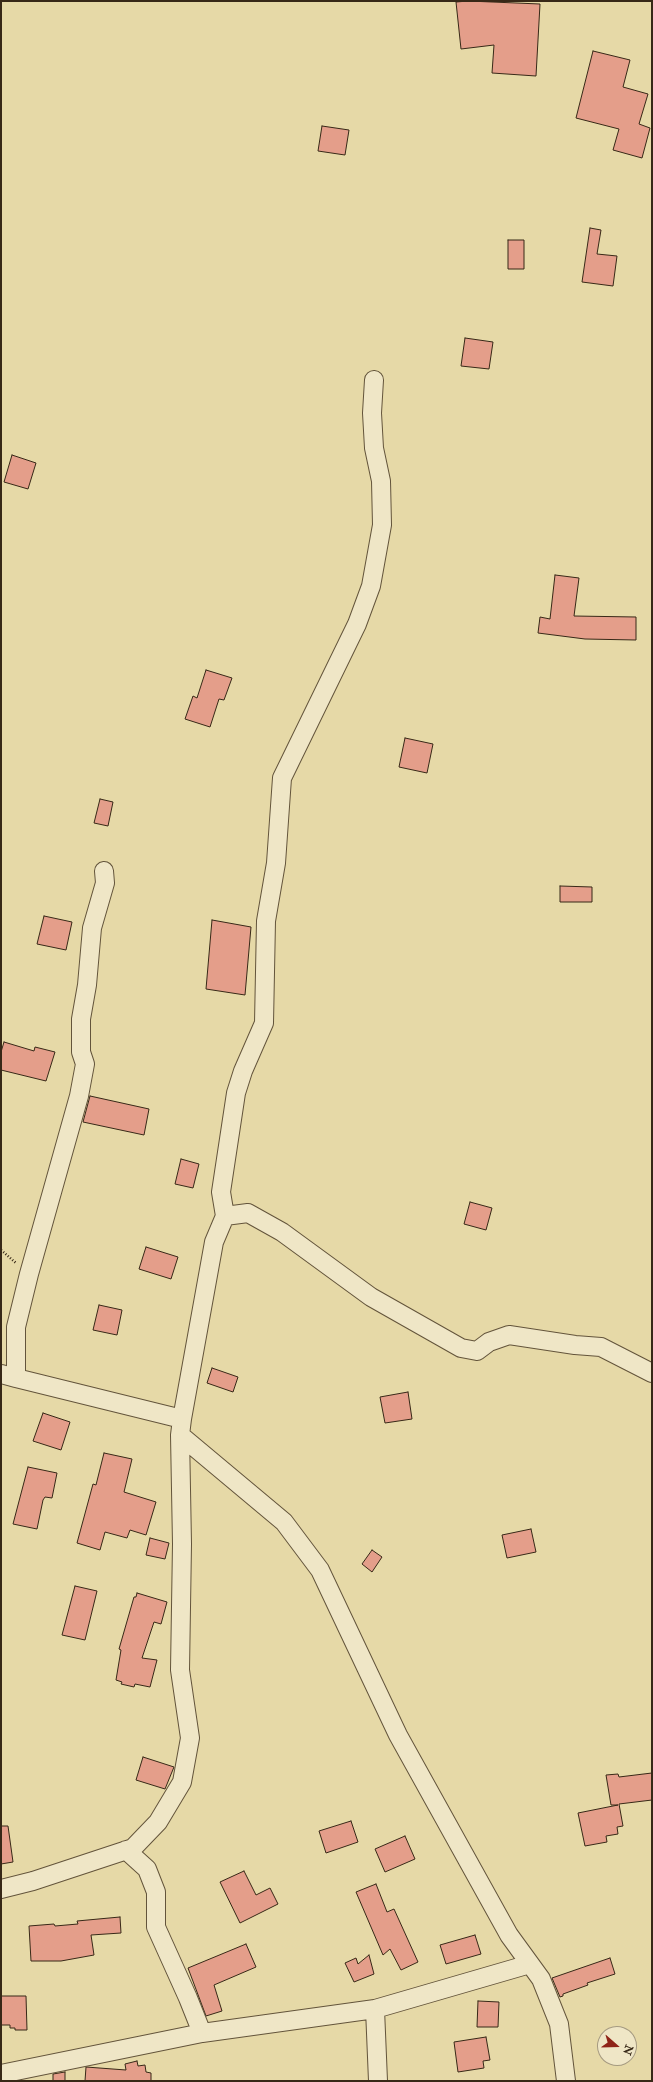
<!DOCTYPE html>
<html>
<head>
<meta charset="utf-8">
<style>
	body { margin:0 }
	#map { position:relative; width:653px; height:2082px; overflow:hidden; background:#e6d9a7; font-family:"IM FELL Double Pica",serif }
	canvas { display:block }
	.frame { position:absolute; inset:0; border:2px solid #372817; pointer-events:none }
	.north { position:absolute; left:597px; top:2026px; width:40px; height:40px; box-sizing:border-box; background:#efe6c6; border:1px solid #a59a80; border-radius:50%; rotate:110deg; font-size:11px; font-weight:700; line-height:16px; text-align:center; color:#372817 }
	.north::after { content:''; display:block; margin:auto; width:14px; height:18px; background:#8f2418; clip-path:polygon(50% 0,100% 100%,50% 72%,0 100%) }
</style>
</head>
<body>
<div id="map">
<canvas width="653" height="2082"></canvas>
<div class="frame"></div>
<div class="north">N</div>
</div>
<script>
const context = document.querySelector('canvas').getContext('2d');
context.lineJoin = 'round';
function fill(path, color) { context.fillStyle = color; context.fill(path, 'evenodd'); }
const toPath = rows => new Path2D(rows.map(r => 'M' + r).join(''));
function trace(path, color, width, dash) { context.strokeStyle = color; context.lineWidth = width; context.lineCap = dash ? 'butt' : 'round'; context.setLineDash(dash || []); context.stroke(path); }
const building = toPath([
	[468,1,540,4,536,76,492,73,494,45,461,49,456,2,468,1],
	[593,51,630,60,623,87,648,94,639,124,650,128,642,158,613,150,619,129,576,118,593,51],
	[322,126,349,130,345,155,318,151,322,126],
	[590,228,601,230,597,254,617,256,613,286,582,282,590,228],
	[508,240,524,240,524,269,508,269,508,240],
	[465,338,493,342,489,369,461,366,465,338],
	[12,455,36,463,28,489,4,482,12,455],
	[555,575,579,578,574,616,636,617,636,640,585,639,538,633,540,617,550,619,555,575],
	[206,670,232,678,224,700,219,699,210,727,185,719,193,696,197,698,206,670],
	[405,738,433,744,427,773,399,767,405,738],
	[100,799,113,802,108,826,94,823,100,799],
	[560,886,592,887,592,902,560,902,560,886],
	[44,916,72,922,66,950,37,944,44,916],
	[212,920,251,927,245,995,206,989,212,920],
	[4,1042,34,1051,35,1047,55,1052,46,1081,1,1070,1,1052,4,1042],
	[90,1096,149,1109,144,1135,83,1122,90,1096],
	[181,1159,199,1164,193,1188,175,1184,181,1159],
	[470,1202,492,1208,486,1230,464,1224,470,1202],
	[146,1247,178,1257,171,1279,139,1269,146,1247],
	[99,1305,122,1310,117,1335,93,1330,99,1305],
	[212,1368,238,1377,233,1392,207,1383,212,1368],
	[408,1392,412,1419,385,1423,380,1397,408,1392],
	[43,1413,70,1422,61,1450,33,1441,43,1413],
	[104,1453,132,1459,124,1492,156,1502,146,1535,130,1530,127,1538,105,1532,100,1550,77,1543,93,1484,96,1485,104,1453],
	[28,1467,57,1473,52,1498,45,1497,43,1500,37,1529,13,1524,28,1467],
	[531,1529,536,1552,507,1558,502,1535,531,1529],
	[150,1538,169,1543,165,1559,146,1555,150,1538],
	[372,1550,382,1557,372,1572,362,1564,372,1550],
	[75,1586,97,1591,85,1640,62,1635,75,1586],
	[137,1593,167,1602,161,1624,154,1622,142,1658,157,1660,150,1687,135,1684,134,1687,121,1684,122,1682,116,1680,121,1650,119,1649,134,1597,136,1597,137,1593],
	[143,1757,174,1767,165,1789,136,1780,143,1757],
	[652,1773,652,1800,619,1804,623,1826,617,1827,618,1834,606,1836,607,1842,585,1846,578,1813,618,1805,611,1805,606,1775,618,1774,619,1777,652,1773],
	[351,1821,358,1842,326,1853,319,1831,351,1821],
	[1,1826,8,1826,13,1862,1,1864,1,1826],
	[405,1836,415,1859,385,1872,375,1849,405,1836],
	[244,1871,256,1895,270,1888,278,1904,240,1923,220,1882,244,1871],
	[376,1884,387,1912,394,1909,418,1962,401,1970,390,1949,383,1955,356,1892,376,1884],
	[120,1917,121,1933,91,1935,94,1955,61,1961,31,1961,29,1926,54,1924,55,1926,78,1924,77,1921,120,1917],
	[475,1935,481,1954,446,1964,440,1945,475,1935],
	[246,1944,256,1967,214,1985,222,2011,206,2016,188,1968,246,1944],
	[369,1955,374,1974,354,1982,345,1963,356,1958,358,1964,369,1955],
	[610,1958,615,1974,587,1983,588,1985,563,1994,563,1996,560,1997,552,1978,610,1958],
	[1,1996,26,1996,27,2030,15,2030,15,2028,10,2028,10,2025,1,2025,1,1996],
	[478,2001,499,2002,498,2027,477,2027,478,2001],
	[486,2037,490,2060,483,2061,484,2068,458,2072,454,2042,486,2037],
	[137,2061,138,2066,145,2065,146,2072,151,2073,151,2081,85,2081,86,2067,126,2070,125,2064,137,2061],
	[65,2072,65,2081,53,2081,53,2074,65,2072]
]);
const path = toPath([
	[1,1250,16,1263]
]);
const street = toPath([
	[225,1216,221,1192,236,1093,243,1071,264,1023,266,921,276,863,282,778,357,624,371,586,382,525,381,481,374,448,372,413,374,380],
	[1,1374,16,1378,16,1327,29,1274,79,1096,85,1064,81,1052,81,1019,87,985,92,928,105,883,104,871],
	[16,1378,182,1419,180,1435,284,1522,320,1570,398,1735,509,1935,541,1979,559,2024,566,2081],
	[182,1419,214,1242,225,1216,248,1213,282,1232,371,1297,461,1348,477,1351,489,1342,509,1335,575,1345,601,1347,652,1373],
	[126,1850,147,1869,156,1892,156,1927,188,1998,202,2033],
	[1,1889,33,1881,133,1848,158,1822,182,1782,190,1738,180,1670,182,1544,180,1435],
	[375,2009,378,2081],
	[1,2074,202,2033,375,2009,530,1964]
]);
fill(building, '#e49e8a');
trace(building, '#372817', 1);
trace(street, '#63543b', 20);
trace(path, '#372817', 2.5, [1, 2]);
trace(street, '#efe6c6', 18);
</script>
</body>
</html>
